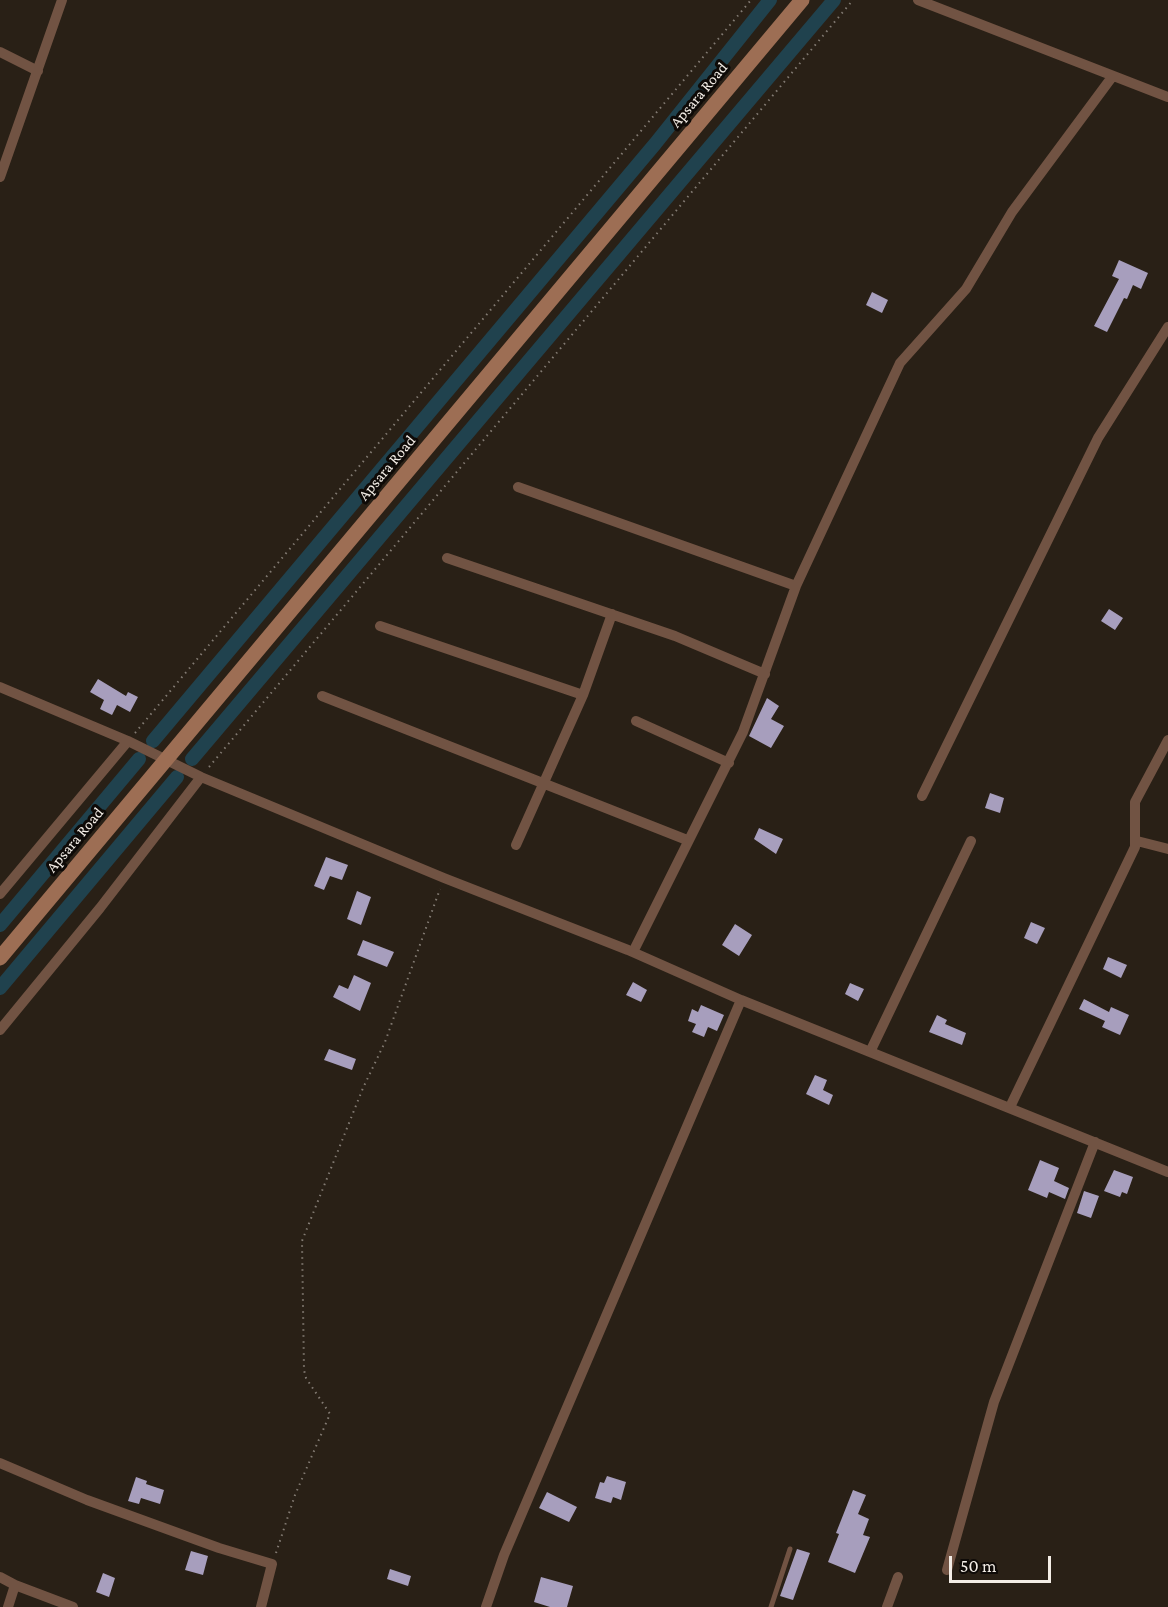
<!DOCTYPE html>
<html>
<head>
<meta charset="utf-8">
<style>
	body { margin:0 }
	#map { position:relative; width:1168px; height:1607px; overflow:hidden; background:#292016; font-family:"Crimson Pro",serif }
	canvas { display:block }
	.scale { position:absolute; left:949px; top:1556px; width:102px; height:27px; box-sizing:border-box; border:3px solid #f3ede6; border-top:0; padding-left:8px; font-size:18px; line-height:21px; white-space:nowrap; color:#f3ede6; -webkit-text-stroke:4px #0e0a07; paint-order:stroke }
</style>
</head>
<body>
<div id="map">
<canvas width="1168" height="1607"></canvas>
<div class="scale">50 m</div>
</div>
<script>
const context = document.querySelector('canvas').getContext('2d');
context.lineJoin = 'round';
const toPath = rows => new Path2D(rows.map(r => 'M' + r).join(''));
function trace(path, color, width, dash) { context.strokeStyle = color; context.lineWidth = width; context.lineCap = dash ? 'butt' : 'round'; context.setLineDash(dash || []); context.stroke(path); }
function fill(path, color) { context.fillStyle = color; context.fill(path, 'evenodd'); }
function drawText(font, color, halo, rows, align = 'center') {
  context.font = font + ' "Crimson Pro",serif'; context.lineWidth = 6; context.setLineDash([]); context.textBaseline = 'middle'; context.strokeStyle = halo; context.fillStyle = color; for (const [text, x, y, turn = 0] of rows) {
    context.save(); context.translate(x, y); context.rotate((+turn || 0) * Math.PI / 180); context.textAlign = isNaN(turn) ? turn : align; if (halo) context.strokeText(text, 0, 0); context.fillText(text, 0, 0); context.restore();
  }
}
const canal = toPath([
	[153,741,655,144,770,0],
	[192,759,834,0],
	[0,925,139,759],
	[0,988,177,777]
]);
const building = toPath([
	[1119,260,1148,273,1141,289,1133,285,1127,299,1124,298,1107,332,1094,326,1119,279,1112,276],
	[872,292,888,300,882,313,866,305],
	[1109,609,1123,618,1115,630,1101,621],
	[98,679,126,696,128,692,138,697,130,712,117,705,112,715,100,709,104,700,90,692],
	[767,698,779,706,771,719,784,726,771,748,749,736],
	[990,793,1004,798,1000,813,985,808],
	[759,828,783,839,776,854,754,839],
	[326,857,348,865,342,880,330,876,324,890,314,886],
	[357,891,371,897,361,925,347,919],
	[1031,922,1045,928,1037,944,1024,938],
	[735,924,752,935,739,956,722,945],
	[363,940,394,952,387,967,357,955],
	[1108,957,1127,965,1121,978,1103,969],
	[354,975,371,983,360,1011,333,997,339,985,348,989],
	[633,982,647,990,641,1002,626,995],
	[850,983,864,989,858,1001,845,994],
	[1084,999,1109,1012,1111,1007,1129,1015,1120,1035,1102,1027,1105,1021,1079,1009],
	[701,1005,724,1015,717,1031,708,1027,704,1037,692,1032,696,1024,688,1021,692,1009,698,1012],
	[937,1015,947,1020,945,1024,966,1033,962,1045,929,1032],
	[329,1049,356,1059,352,1070,324,1060],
	[815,1075,827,1080,823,1090,833,1095,829,1105,806,1094],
	[1040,1160,1059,1168,1054,1181,1069,1188,1065,1199,1049,1192,1047,1198,1028,1190],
	[1114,1170,1133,1177,1127,1194,1122,1192,1120,1197,1104,1191],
	[1084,1191,1099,1196,1091,1218,1077,1213],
	[607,1476,626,1482,621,1500,613,1497,611,1503,595,1498,600,1482,604,1483],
	[136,1477,147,1481,146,1484,164,1490,160,1504,141,1498,139,1504,128,1501],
	[853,1490,866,1495,858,1514,869,1519,863,1535,870,1537,855,1573,828,1562,839,1534,836,1533],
	[547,1492,577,1507,569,1522,539,1508],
	[797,1549,810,1553,793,1600,780,1596],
	[191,1551,208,1556,203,1575,185,1570],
	[390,1569,411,1576,408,1586,387,1579],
	[103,1573,115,1578,109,1597,96,1592],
	[541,1577,573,1586,567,1607,550,1607,534,1602]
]);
const path = toPath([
	[135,733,751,0],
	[209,767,853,0],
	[276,1553,295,1495,330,1414,306,1378,304,1370,302,1241,363,1088,385,1042,440,889]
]);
const lane = toPath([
	[771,1607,790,1549]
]);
const street = toPath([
	[918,0,1168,97],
	[0,52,38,71],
	[0,177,62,0],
	[518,487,796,586],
	[447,558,675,636,765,674],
	[380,626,583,695],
	[0,687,128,741,201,777,444,878,628,950,741,1000,1168,1172],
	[322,696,687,840],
	[636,721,729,763],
	[922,796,1098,438,1168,327],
	[1137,841,1168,849],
	[516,845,583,695,612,614],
	[0,894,128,741],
	[633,952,743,732,796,586,900,363,966,289,1012,212,1112,77],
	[0,1030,100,908,201,777],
	[870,1052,971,841],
	[1010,1107,1135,847,1135,802,1168,740],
	[0,1463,87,1500,219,1548,272,1564,261,1607],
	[947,1570,994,1402,1095,1142],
	[0,1577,15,1585],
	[8,1607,15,1585,73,1607],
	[486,1607,504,1555,741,1000],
	[887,1607,898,1577]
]);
const secondary = toPath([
	[0,958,802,0]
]);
const streetNames = [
	["Apsara Road",699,95,-50],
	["Apsara Road",387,468,-50],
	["Apsara Road",75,840,-50]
];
trace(canal, '#20424e', 14);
fill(building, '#a79ebd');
trace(path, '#837b73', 2, [1.5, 4.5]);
trace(lane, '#715343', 5);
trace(street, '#715343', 10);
trace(secondary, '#9d6e54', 15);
drawText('16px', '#f3ede6', '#0e0a07', streetNames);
</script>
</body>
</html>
